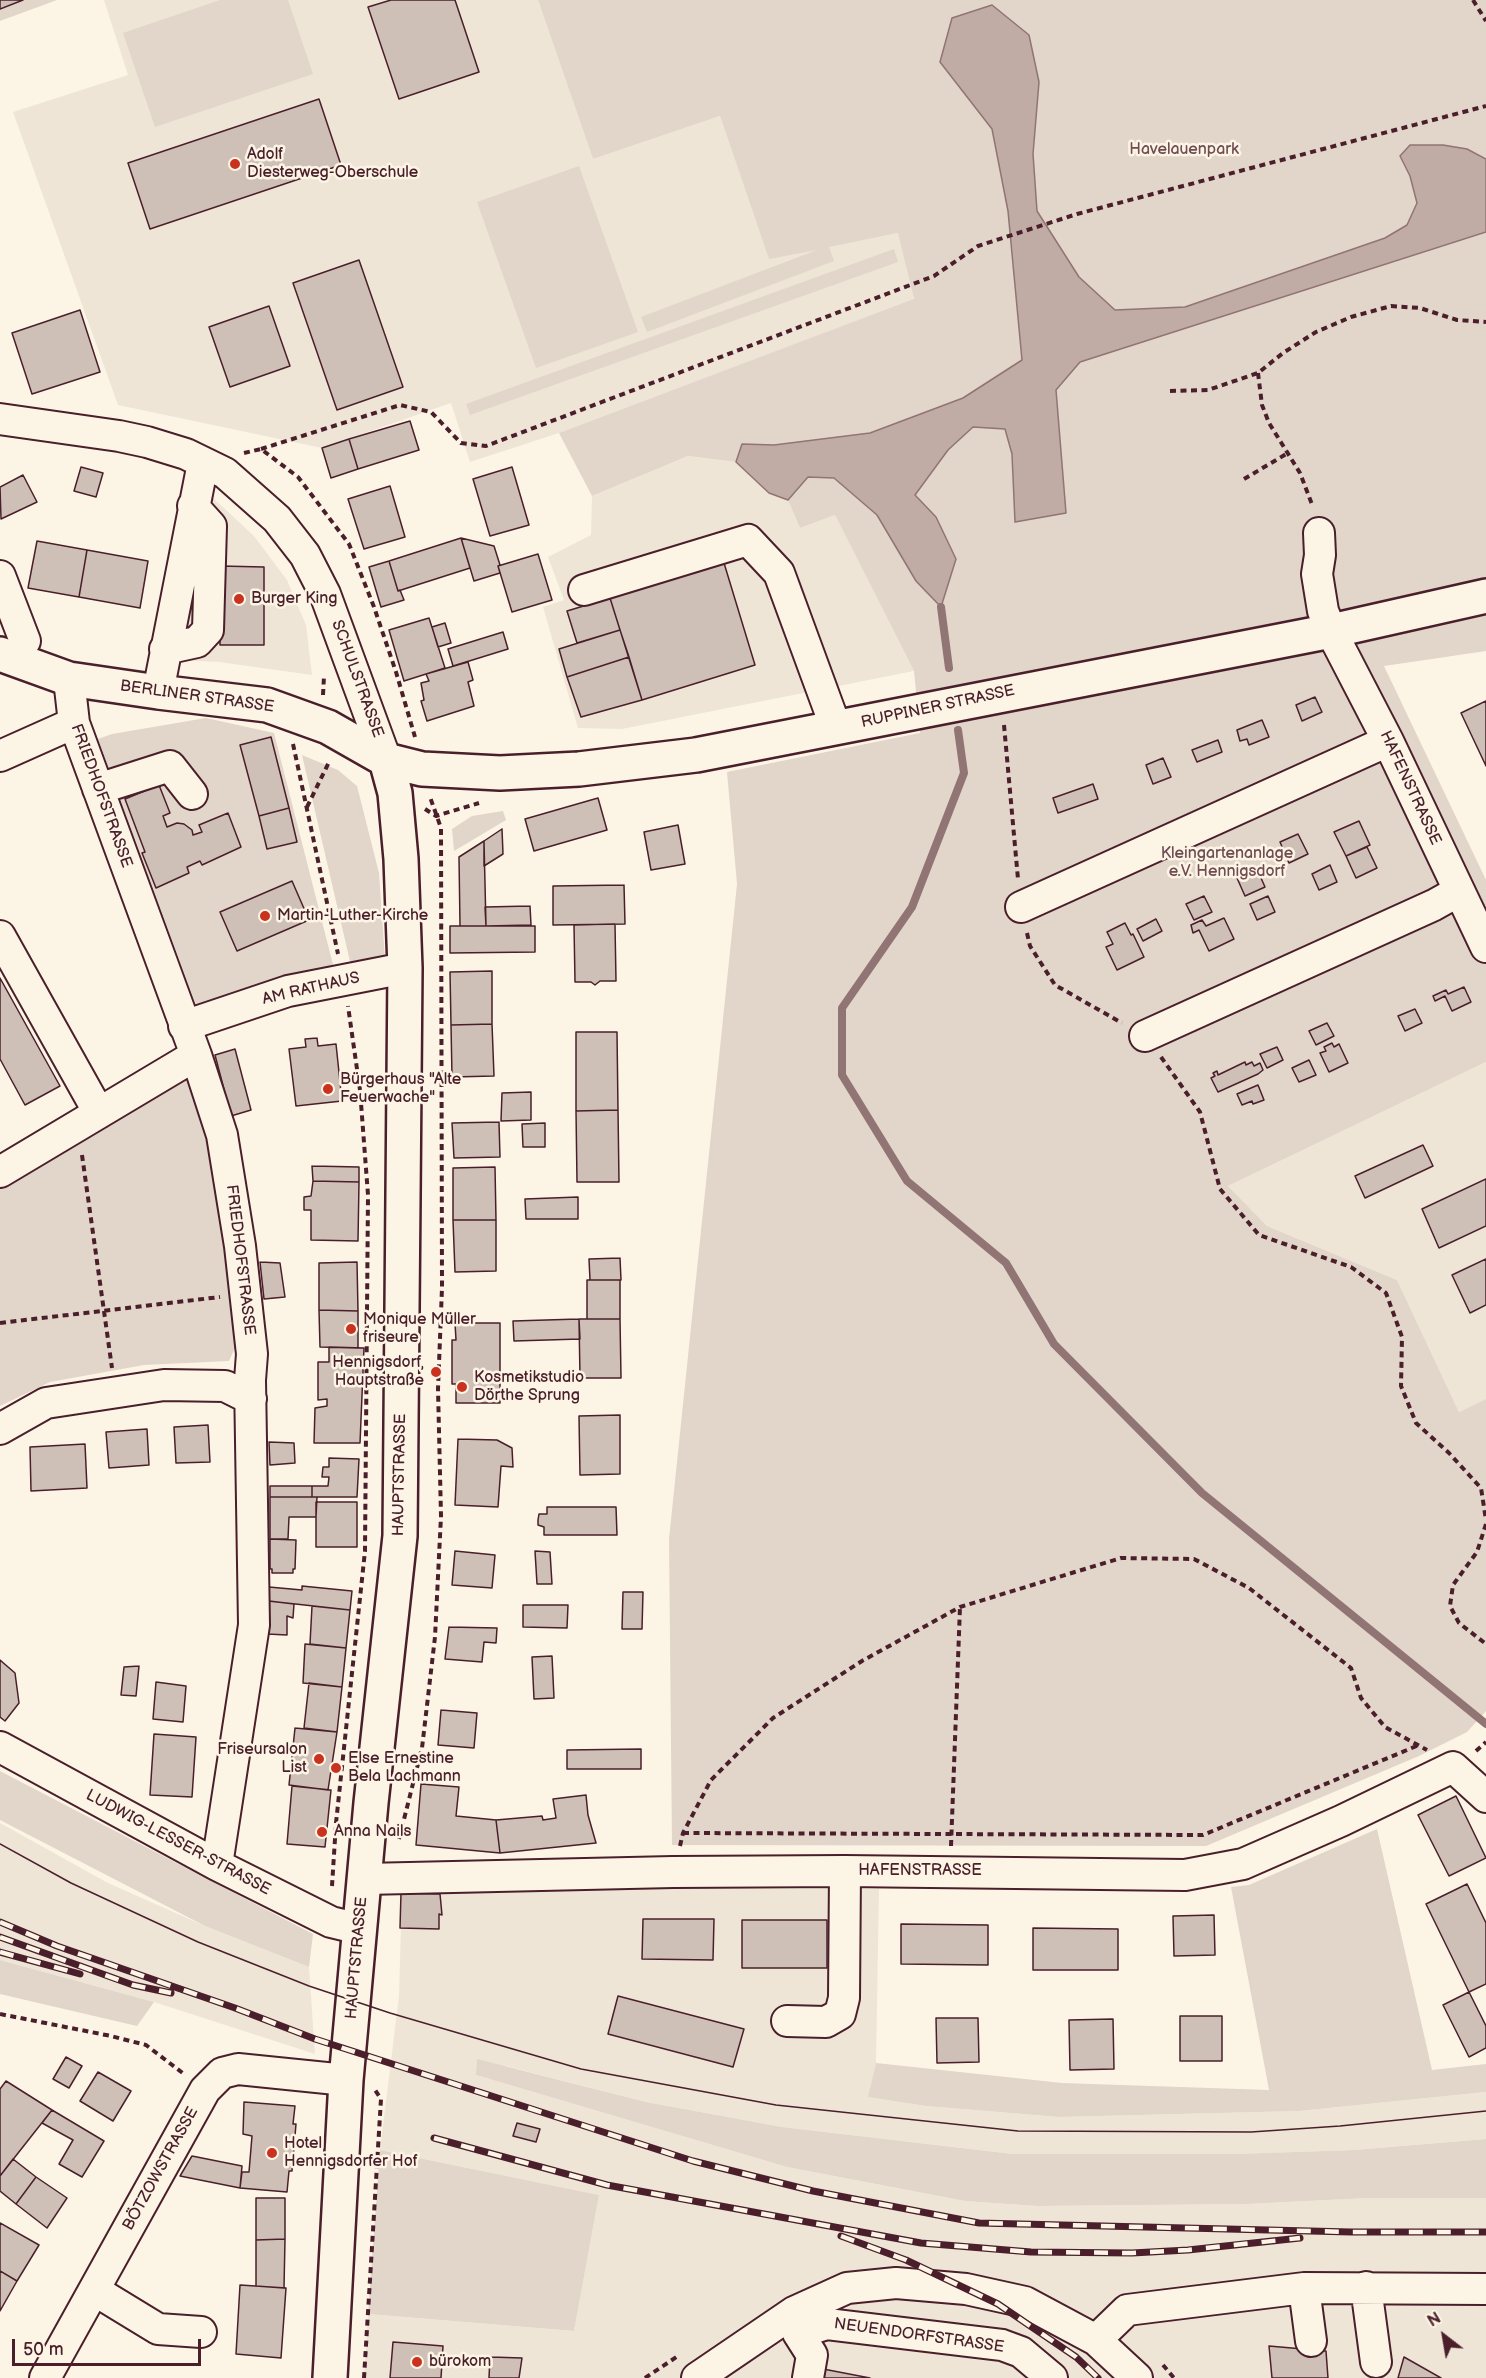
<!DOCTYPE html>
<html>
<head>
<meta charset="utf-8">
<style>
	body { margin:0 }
	#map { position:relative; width:1486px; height:2378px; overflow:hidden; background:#fcf5e5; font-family:"Balsamiq Sans",sans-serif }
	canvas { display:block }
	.north { position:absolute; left:1414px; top:2306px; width:60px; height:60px; -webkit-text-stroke:4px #fcf5e5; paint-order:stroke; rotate:329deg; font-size:16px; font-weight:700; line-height:24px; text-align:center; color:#4a1f2b }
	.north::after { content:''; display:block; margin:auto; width:21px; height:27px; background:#4a1f2b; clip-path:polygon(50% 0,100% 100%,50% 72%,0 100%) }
	.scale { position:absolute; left:12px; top:2339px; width:189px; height:27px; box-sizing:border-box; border:3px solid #4a1f2b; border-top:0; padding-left:8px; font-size:18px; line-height:21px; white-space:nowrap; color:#4a1f2b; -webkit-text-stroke:4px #fcf5e5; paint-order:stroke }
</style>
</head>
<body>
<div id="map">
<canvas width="1486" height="2378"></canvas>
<div class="north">N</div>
<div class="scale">50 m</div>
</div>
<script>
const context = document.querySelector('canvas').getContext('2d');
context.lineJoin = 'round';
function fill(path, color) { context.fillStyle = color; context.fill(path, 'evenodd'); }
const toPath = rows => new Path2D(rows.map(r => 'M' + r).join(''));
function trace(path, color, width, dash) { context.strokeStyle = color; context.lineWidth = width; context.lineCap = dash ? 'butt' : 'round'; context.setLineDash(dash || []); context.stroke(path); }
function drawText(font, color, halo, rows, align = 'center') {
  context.font = font + ' "Balsamiq Sans",sans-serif'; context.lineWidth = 5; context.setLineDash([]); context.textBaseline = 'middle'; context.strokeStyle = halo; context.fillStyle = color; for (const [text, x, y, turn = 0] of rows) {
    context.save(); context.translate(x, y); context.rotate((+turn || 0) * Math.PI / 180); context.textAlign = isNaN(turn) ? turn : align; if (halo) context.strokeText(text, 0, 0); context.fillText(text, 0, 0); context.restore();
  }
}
const built = toPath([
	[104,0,538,0,593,159,720,116,769,258,899,233,914,300,559,433,470,462,451,403,322,448,118,405,13,112,128,75],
	[688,456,736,462,769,493,788,500,800,528,835,515,914,671,622,729,578,728,543,607,564,600,548,557,591,535,592,496],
	[211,496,254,536,287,580,306,625,312,675,219,662,154,659],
	[1486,1062,1486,1399,1459,1412,1397,1280,1267,1226,1228,1186],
	[0,1823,108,1883,205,1926,309,1967,315,2054,154,2002,0,1960],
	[402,1889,879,1889,876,2063,869,2097,926,2106,1059,2117,1299,2111,1486,2092,1486,2139,1354,2150,1236,2154,1013,2154,782,2127,646,2102,506,2066,476,2075,787,2167,965,2201,1037,2206,1247,2204,1368,2198,1486,2198,1486,2378,364,2378,368,2314,574,2331,599,2195,380,2150,399,1996]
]);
const green = toPath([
	[0,0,57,0,0,21],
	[220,0,288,0,313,74,155,127,123,33],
	[538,0,1486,0,1486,159,1467,149,1443,145,1410,145,1400,156,1410,176,1417,203,1407,225,1385,238,1185,307,1115,310,1079,277,1037,211,1033,154,1039,82,940,62,992,129,1008,211,1023,360,963,398,870,433,774,445,743,444,736,462,688,456,592,496,559,433,914,299,898,233,829,247,834,261,647,332,641,317,817,250,769,259,720,116,593,159],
	[579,166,638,332,536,368,477,202],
	[1486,232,1486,651,1384,666,1486,880,1486,1062,1228,1186,1267,1226,1397,1280,1459,1412,1486,1399,1486,1711,1467,1732,1419,1756,1206,1846,672,1845,669,1539,737,884,727,772,920,733,914,671,835,515,800,528,788,500,808,477,834,478,877,515,916,581,936,517,915,495,948,450,973,427,1005,429,1012,454,1015,522,1066,512,1056,390,1080,362],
	[894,249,898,262,470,415,466,404],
	[206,718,274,733,340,992,206,1032,98,739,112,734],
	[302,755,338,770,357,786,379,873,385,959,352,970],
	[503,811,506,820,454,851,452,829,472,816],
	[193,1075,225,1198,242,1332,229,1361,144,1365,50,1382,0,1406,0,1186],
	[0,1771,313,1934,309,1967,205,1926,0,1820],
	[1377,1829,1432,2070,1486,2064,1486,2092,1299,2111,1059,2117,926,2106,868,2097,876,2063,1062,2083,1269,2090,1231,1887,1249,1885],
	[0,1960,154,2002,137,2026,0,1994],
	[477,2059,646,2102,782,2127,1013,2154,1236,2154,1354,2150,1486,2139,1486,2198,1368,2198,1247,2204,1037,2206,965,2201,787,2167,476,2075],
	[380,2150,599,2195,574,2331,368,2314]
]);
const water = toPath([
	[992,5,1029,35,1039,82,1033,154,1037,211,1079,277,1115,310,1185,307,1385,238,1407,225,1417,203,1410,176,1400,156,1410,145,1443,145,1467,149,1486,159,1486,232,1080,362,1056,390,1066,513,1015,522,1012,454,1005,429,973,427,948,450,915,495,936,517,956,559,941,607,916,581,877,515,834,478,808,477,788,500,769,493,736,462,742,444,774,445,870,433,963,398,1022,360,1008,211,992,129,940,62,952,18,992,5]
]);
const stream = toPath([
	[941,607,949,668],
	[958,730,964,773,912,907,842,1008,842,1075,907,1181,1006,1263,1054,1344,1202,1493,1486,1724]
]);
const building = toPath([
	[0,0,23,0,0,9,0,0],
	[391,0,455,0,479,72,399,99,368,7,391,0],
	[319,99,341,165,150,229,128,163,319,99],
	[359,260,403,387,337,410,293,283,359,260],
	[269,306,290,366,230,387,209,327,269,306],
	[80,310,100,372,32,394,12,333,80,310],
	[410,421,419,450,358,469,349,439,410,421],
	[349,439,358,469,331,478,322,448,349,439],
	[81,467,103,473,96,497,74,491,81,467],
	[512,467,529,525,490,536,473,479,512,467],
	[23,475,37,502,1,519,0,487,23,475],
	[390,486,405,537,364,549,348,499,390,486],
	[461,538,470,568,398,591,389,561,461,538],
	[461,538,494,546,500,565,498,566,500,573,474,581,461,538],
	[37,541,87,550,79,597,28,588,37,541],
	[87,550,148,561,140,608,79,597,87,550],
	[538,554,552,600,512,612,498,566,538,554],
	[389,561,398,591,400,590,404,600,381,607,369,567,389,561],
	[724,563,755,665,642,700,610,598,724,563],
	[220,566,264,567,264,645,220,645,220,566],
	[610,598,620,630,577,643,567,611,610,598],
	[429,618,445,668,404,681,389,630,429,618],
	[445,623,451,643,438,647,432,627,445,623],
	[620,630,629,657,567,677,559,649,620,630],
	[503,632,508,649,453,666,448,649,503,632],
	[629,657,642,700,581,717,567,677,629,657],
	[468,662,473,680,468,682,474,706,427,721,421,701,424,700,421,683,429,681,426,674,468,662],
	[1315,697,1322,712,1302,721,1296,705,1315,697],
	[1486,701,1486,766,1461,713,1486,701],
	[1262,720,1269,737,1249,745,1247,739,1240,741,1237,730,1262,720],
	[271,737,289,808,259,816,240,745,271,737],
	[1218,740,1222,752,1197,762,1192,750,1218,740],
	[1163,758,1171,777,1153,784,1146,765,1163,758],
	[1093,784,1098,799,1058,813,1053,798,1093,784],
	[159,785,170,813,163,816,167,827,177,823,184,824,192,830,193,835,202,832,199,825,228,813,241,847,202,865,200,861,187,867,189,873,156,888,142,853,145,852,125,799,159,785],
	[598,798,607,830,534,851,525,819,598,798],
	[289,808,297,842,267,849,259,816,289,808],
	[1359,821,1370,845,1346,856,1334,832,1359,821],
	[678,825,685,864,651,870,644,832,678,825],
	[502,829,503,854,484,866,484,841,502,829],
	[1298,834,1308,854,1289,863,1280,842,1298,834],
	[484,841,486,926,460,926,459,857,484,841],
	[1367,847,1377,868,1356,878,1346,856,1367,847],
	[1330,865,1337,882,1319,890,1312,874,1330,865],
	[1257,869,1265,887,1245,896,1237,878,1257,869],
	[292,881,309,920,237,951,220,912,292,881],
	[624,885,625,924,553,925,553,886,624,885],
	[1204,896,1212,912,1194,920,1186,904,1204,896],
	[1268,896,1275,912,1257,920,1250,904,1268,896],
	[530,906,531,925,486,926,485,907,530,906],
	[1224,918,1234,939,1209,951,1199,930,1193,933,1191,925,1202,920,1206,926,1224,918],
	[1156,919,1162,931,1143,941,1137,929,1156,919],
	[1125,923,1131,935,1133,934,1144,957,1117,970,1106,947,1113,944,1107,932,1125,923],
	[615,924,616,981,600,981,595,985,591,982,575,982,574,925,615,924],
	[450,926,535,926,535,952,450,953,450,926],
	[492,971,492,1024,451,1025,450,972,492,971],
	[0,978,60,1086,25,1105,0,1059,0,978],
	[1464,987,1471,1002,1452,1011,1445,996,1435,1001,1433,996,1446,990,1448,994,1464,987],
	[1415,1009,1422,1023,1405,1031,1398,1016,1415,1009],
	[1327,1023,1334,1036,1316,1045,1309,1031,1327,1023],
	[492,1024,494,1076,452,1077,451,1025,492,1024],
	[576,1032,617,1032,618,1110,576,1111,576,1032],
	[317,1038,318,1046,336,1044,342,1101,296,1106,289,1049,306,1047,305,1039,317,1038],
	[1332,1043,1334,1047,1339,1044,1348,1063,1329,1072,1320,1053,1326,1051,1324,1047,1332,1043],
	[1277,1047,1283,1060,1267,1068,1260,1054,1277,1047],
	[235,1049,251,1110,231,1116,215,1055,235,1049],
	[1309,1060,1316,1075,1299,1082,1292,1068,1309,1060],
	[1245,1062,1246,1065,1252,1062,1254,1066,1260,1063,1263,1070,1258,1074,1218,1092,1211,1078,1215,1076,1213,1073,1217,1071,1218,1075,1245,1062],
	[1258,1085,1264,1100,1253,1104,1252,1101,1242,1105,1237,1094,1258,1085],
	[531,1092,531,1120,501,1121,502,1093,531,1092],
	[618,1110,619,1182,577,1182,576,1111,618,1110],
	[499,1122,500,1157,454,1158,452,1123,499,1122],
	[545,1123,545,1147,523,1147,522,1124,545,1123],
	[1423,1145,1433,1166,1365,1198,1355,1176,1423,1145],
	[312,1166,359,1167,359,1182,313,1181,312,1166],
	[495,1167,496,1220,453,1220,453,1168,495,1167],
	[1486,1179,1486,1226,1439,1248,1422,1209,1486,1179],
	[313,1181,359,1182,358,1241,311,1240,311,1210,304,1210,304,1197,311,1196,313,1181],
	[578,1197,578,1219,526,1219,525,1199,578,1197],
	[453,1220,496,1220,496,1271,455,1272,453,1220],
	[620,1258,621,1280,590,1280,589,1259,620,1258],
	[1486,1259,1486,1305,1470,1313,1452,1275,1486,1259],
	[260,1262,280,1263,285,1297,264,1299,260,1262],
	[357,1262,358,1311,319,1310,319,1263,357,1262],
	[587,1280,620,1280,620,1319,587,1319,587,1280],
	[319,1310,358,1311,358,1348,320,1347,319,1310],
	[579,1319,580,1339,514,1341,513,1321,579,1319],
	[579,1319,620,1319,621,1378,580,1378,579,1319],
	[455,1323,500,1323,500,1403,456,1403,456,1384,452,1384,452,1340,456,1340,455,1323],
	[329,1347,364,1348,360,1443,314,1443,315,1408,327,1406,327,1399,318,1400,318,1362,329,1362,329,1347],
	[620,1415,620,1474,580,1475,579,1416,620,1415],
	[208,1425,210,1462,176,1463,174,1427,208,1425],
	[147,1429,149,1465,109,1468,106,1432,147,1429],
	[458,1439,497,1440,512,1448,513,1467,501,1466,498,1507,455,1505,458,1439],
	[269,1442,294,1443,295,1463,270,1465,269,1442],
	[85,1444,87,1488,31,1491,30,1447,85,1444],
	[329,1458,359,1459,357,1497,312,1497,312,1486,328,1486,329,1477,322,1477,323,1467,329,1467,329,1458],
	[270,1486,312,1486,312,1497,270,1497,270,1486],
	[270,1497,317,1497,316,1517,289,1517,288,1539,270,1539,270,1497],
	[316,1502,357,1502,357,1547,316,1547,316,1502],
	[547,1507,616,1507,617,1535,544,1535,544,1527,538,1525,538,1520,539,1514,547,1514,547,1507],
	[270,1539,296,1540,295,1569,293,1569,293,1573,272,1573,272,1569,270,1569,270,1539],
	[455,1551,495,1555,492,1588,452,1585,455,1551],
	[535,1551,550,1552,552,1584,537,1584,535,1551],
	[302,1586,352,1591,350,1610,268,1601,269,1587,302,1590,302,1586],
	[623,1592,643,1592,642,1629,622,1629,623,1592],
	[269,1601,294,1604,293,1618,287,1616,287,1635,267,1634,269,1601],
	[523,1605,568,1605,567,1628,523,1627,523,1605],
	[312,1606,350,1610,346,1648,310,1644,312,1606],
	[449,1627,497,1628,496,1643,484,1642,482,1662,445,1659,449,1627],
	[305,1644,346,1648,342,1687,303,1683,305,1644],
	[552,1656,554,1698,534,1699,532,1657,552,1656],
	[0,1660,15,1673,19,1703,5,1721,0,1717,0,1660],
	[139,1666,136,1696,121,1695,124,1667,139,1666],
	[156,1682,186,1686,183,1722,153,1719,156,1682],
	[309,1683,342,1687,337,1732,304,1728,309,1683],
	[441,1710,477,1713,474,1748,438,1745,441,1710],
	[295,1728,337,1732,328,1790,289,1785,295,1728],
	[154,1734,196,1737,192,1797,150,1795,154,1734],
	[641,1749,641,1769,567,1769,567,1750,641,1749],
	[421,1784,459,1787,456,1816,496,1820,500,1853,416,1845,421,1784],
	[292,1786,331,1790,325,1847,287,1844,292,1786],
	[586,1795,588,1815,596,1843,500,1853,496,1820,542,1816,543,1820,556,1818,553,1799,586,1795],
	[1456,1796,1486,1858,1449,1876,1418,1815,1456,1796],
	[1467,1884,1486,1923,1486,1984,1469,1992,1426,1904,1467,1884],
	[401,1893,440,1894,442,1915,439,1914,439,1929,400,1928,401,1893],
	[1214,1915,1215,1955,1174,1956,1173,1916,1214,1915],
	[643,1919,714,1919,713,1960,642,1959,643,1919],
	[742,1920,827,1920,827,1968,742,1968,742,1920],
	[901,1924,988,1925,988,1965,901,1964,901,1924],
	[1033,1928,1118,1929,1118,1970,1033,1970,1033,1928],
	[1469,1992,1486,2026,1486,2048,1469,2057,1443,2005,1469,1992],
	[618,1996,744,2029,733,2067,608,2034,618,1996],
	[1180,2016,1222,2016,1222,2061,1180,2061,1180,2016],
	[936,2018,978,2018,979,2062,937,2063,936,2018],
	[1113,2019,1114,2069,1070,2070,1069,2020,1113,2019],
	[66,2057,82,2066,69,2088,53,2079,66,2057],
	[98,2072,131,2091,113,2121,80,2101,98,2072],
	[6,2081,52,2110,0,2176,0,2089,6,2081],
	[244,2102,295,2106,293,2124,296,2124,292,2171,289,2171,287,2192,240,2188,242,2172,249,2172,252,2136,243,2134,244,2102],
	[52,2110,104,2141,82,2177,59,2164,73,2140,42,2123,52,2110],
	[517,2123,540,2129,536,2142,513,2136,517,2123],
	[192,2156,242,2166,240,2188,180,2176,192,2156],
	[13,2159,36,2177,16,2204,0,2191,0,2176,13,2159],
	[36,2177,67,2198,47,2228,16,2204,36,2177],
	[256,2198,285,2198,285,2239,256,2240,256,2198],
	[0,2223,39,2245,17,2281,0,2271,0,2223],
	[285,2239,284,2288,256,2286,256,2240,285,2239],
	[0,2271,17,2281,0,2311,0,2271],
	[240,2285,286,2288,281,2358,236,2354,240,2285],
	[393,2342,443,2346,441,2378,390,2378,393,2342],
	[1269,2346,1326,2351,1328,2378,1272,2378,1269,2346],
	[490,2357,522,2358,519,2378,489,2378,490,2357],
	[1404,2357,1441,2378,1398,2378,1404,2357],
	[818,2368,870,2378,816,2378,818,2368]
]);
const path = toPath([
	[1473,0,1486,21],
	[1258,373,1262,405,1269,423,1300,473,1313,507],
	[1170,391,1208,390,1258,373,1283,353,1316,332,1351,317,1391,306,1420,308,1457,320,1486,322],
	[261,449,400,405,431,412,461,443,486,446,934,276,978,246,1077,214,1486,106],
	[244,453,261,449,298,477,349,544,374,607,396,672,415,737],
	[1244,479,1288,453],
	[323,695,324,676],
	[1004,725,1018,879],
	[293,744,338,954],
	[307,807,330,760],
	[425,809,436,816,479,803],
	[1027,933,1030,946,1055,985,1122,1023],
	[1161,1057,1200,1112,1220,1189,1259,1235,1351,1267,1386,1293,1402,1337,1401,1386,1416,1423,1449,1453,1481,1488,1486,1520],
	[82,1155,112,1368],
	[0,1323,220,1297],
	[1486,1524,1477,1552,1453,1585,1450,1606,1459,1623,1486,1644],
	[1476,1751,1486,1742],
	[683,1833,1203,1835,1419,1745],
	[399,1839,422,1748,435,1637,441,1516,438,1389,442,1288,441,828,430,797],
	[680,1846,683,1833,711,1780,773,1718,862,1661,960,1607,1121,1558,1194,1559,1249,1588,1351,1668,1361,1698,1385,1727,1427,1750],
	[951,1846,960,1607],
	[332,1886,336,1823,365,1551,368,1195,360,1090,348,1006],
	[0,2014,111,2036,146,2045,184,2074],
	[1163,2365,1174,2378],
	[364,2378,381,2099,375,2090],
	[645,2378,678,2356]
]);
const minor = toPath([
	[0,419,119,436,147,442,186,454,225,473,277,519,305,555,325,594,386,760],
	[1319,533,1320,555,1317,574,1323,611,1331,631,1388,741,1486,947],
	[0,576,25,641],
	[584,590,748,540,779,573,836,728],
	[165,649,197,642,208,630,211,526,193,506],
	[69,679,74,723,196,1055,222,1135,240,1246,252,1354,250,1380,254,1625,217,1865],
	[158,692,203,463],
	[0,756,74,723],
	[98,789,170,766,192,794],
	[1021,907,1388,741],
	[0,936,99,1113],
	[184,1026,288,991,405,968],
	[1145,1036,1434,905,1459,891],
	[0,1172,196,1055],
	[0,1429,46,1403,164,1385,225,1386,251,1399],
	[0,1747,217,1865,331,1922,360,1929],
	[365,1879,673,1872,845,1871,1185,1875,1243,1864,1341,1821,1453,1767,1486,1797],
	[787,2021,826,2022,840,2014,844,1998,845,1871],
	[1366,2287,1376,2362],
	[1304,2288,1311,2341],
	[94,2290,158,2329,201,2332],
	[794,2312,798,2333,827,2324,1002,2345,1021,2352,1052,2378],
	[798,2333,812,2355,808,2378],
	[1096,2340,1127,2310,1304,2288,1486,2289],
	[45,2378,205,2090,222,2073,238,2069,346,2080],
	[697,2378,794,2312,847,2288,896,2283,966,2289,1025,2302,1096,2340,1137,2378]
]);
const major = toPath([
	[0,654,69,679,158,692,267,705,328,727,386,760,422,769,500,773,579,769,696,755,1331,631,1486,596],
	[330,2378,346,2080,371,1803,400,1536,405,968,401,859,395,793,386,760]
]);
const tram = toPath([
	[0,1844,71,1883,198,1942,309,1986,390,2013,581,2069,776,2105,1018,2131,1251,2132,1340,2126,1486,2111]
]);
const rail = toPath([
	[0,1922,57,1946,235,2008,315,2039,693,2161,813,2191,979,2223,1351,2232,1486,2232],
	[0,1937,133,1985,171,1993],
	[0,1952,80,1974],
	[434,2138,607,2185,921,2243,1031,2252,1132,2253,1188,2250,1300,2238],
	[841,2236,906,2260,998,2304,1076,2357,1098,2378]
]);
const markers = [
	[235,164,6,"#c8321e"],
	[239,599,6,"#c8321e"],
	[265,916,6,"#c8321e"],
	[328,1089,6,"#c8321e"],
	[351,1329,6,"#c8321e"],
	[436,1372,6,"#c8321e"],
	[462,1387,6,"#c8321e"],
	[319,1759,6,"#c8321e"],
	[336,1768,6,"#c8321e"],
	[322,1832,6,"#c8321e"],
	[272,2153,6,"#c8321e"],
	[417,2362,6,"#c8321e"]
];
const parkNames = [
	["Havelauenpark",1184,150],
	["Kleingartenanlage",1227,854],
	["e.V. Hennigsdorf",1227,872]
];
const poiNames = [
	["Adolf",247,155],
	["Diesterweg-Oberschule",247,173],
	["Burger King",251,599],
	["Martin-Luther-Kirche",277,916],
	["Bürgerhaus \"Alte",340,1080],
	["Feuerwache\"",340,1098],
	["Monique Müller",363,1320],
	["friseure",363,1338],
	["Hennigsdorf,",424,1363,"right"],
	["Hauptstraße",424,1381,"right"],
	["Kosmetikstudio",474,1378],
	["Dörthe Sprung",474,1396],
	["Friseursalon",307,1750,"right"],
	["List",307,1768,"right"],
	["Else Ernestine",348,1759],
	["Bela Lachmann",348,1777],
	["Anna Nails",334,1832],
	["Hotel",284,2144],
	["Hennigsdorfer Hof",284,2162],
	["bürokom",429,2362]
];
const streetNames = [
	["SCHULSTRASSE",357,679,70],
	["BERLINER STRASSE",197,697,8],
	["RUPPINER STRASSE",938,707,-12],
	["HAFENSTRASSE",1410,788,65],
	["FRIEDHOFSTRASSE",101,796,70],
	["AM RATHAUS",311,989,-13],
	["FRIEDHOFSTRASSE",240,1260,83],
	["HAUPTSTRASSE",400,1475,-89],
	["LUDWIG-LESSER-STRASSE",178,1843,28],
	["HAFENSTRASSE",920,1871],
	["HAUPTSTRASSE",357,1958,-85],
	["BÖTZOWSTRASSE",161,2169,-61],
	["NEUENDORFSTRASSE",919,2336,8]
];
fill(built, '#eee5d7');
fill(green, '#e2d5ca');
fill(water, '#c0aca5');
trace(water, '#917474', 1.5);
trace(stream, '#917474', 8);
fill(building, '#cfc0b7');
trace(building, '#4a1f2b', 1.5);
trace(minor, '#4a1f2b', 34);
trace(major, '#4a1f2b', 38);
trace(path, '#4a1f2b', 4, [6, 4.5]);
trace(minor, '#fcf5e5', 30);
trace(major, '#fcf5e5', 33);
trace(tram, '#4a1f2b', 1.5);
trace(rail, '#4a1f2b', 7);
trace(rail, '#fcf5e5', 4.5, [14]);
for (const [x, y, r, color] of markers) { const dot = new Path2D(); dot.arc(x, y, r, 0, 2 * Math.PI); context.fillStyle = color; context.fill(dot); trace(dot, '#fcf5e5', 2); }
drawText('16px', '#704c53', '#fcf5e5', parkNames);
drawText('16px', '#4a1f2b', '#fcf5e5', poiNames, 'left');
drawText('16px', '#4a1f2b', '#fcf5e5', streetNames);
</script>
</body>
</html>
